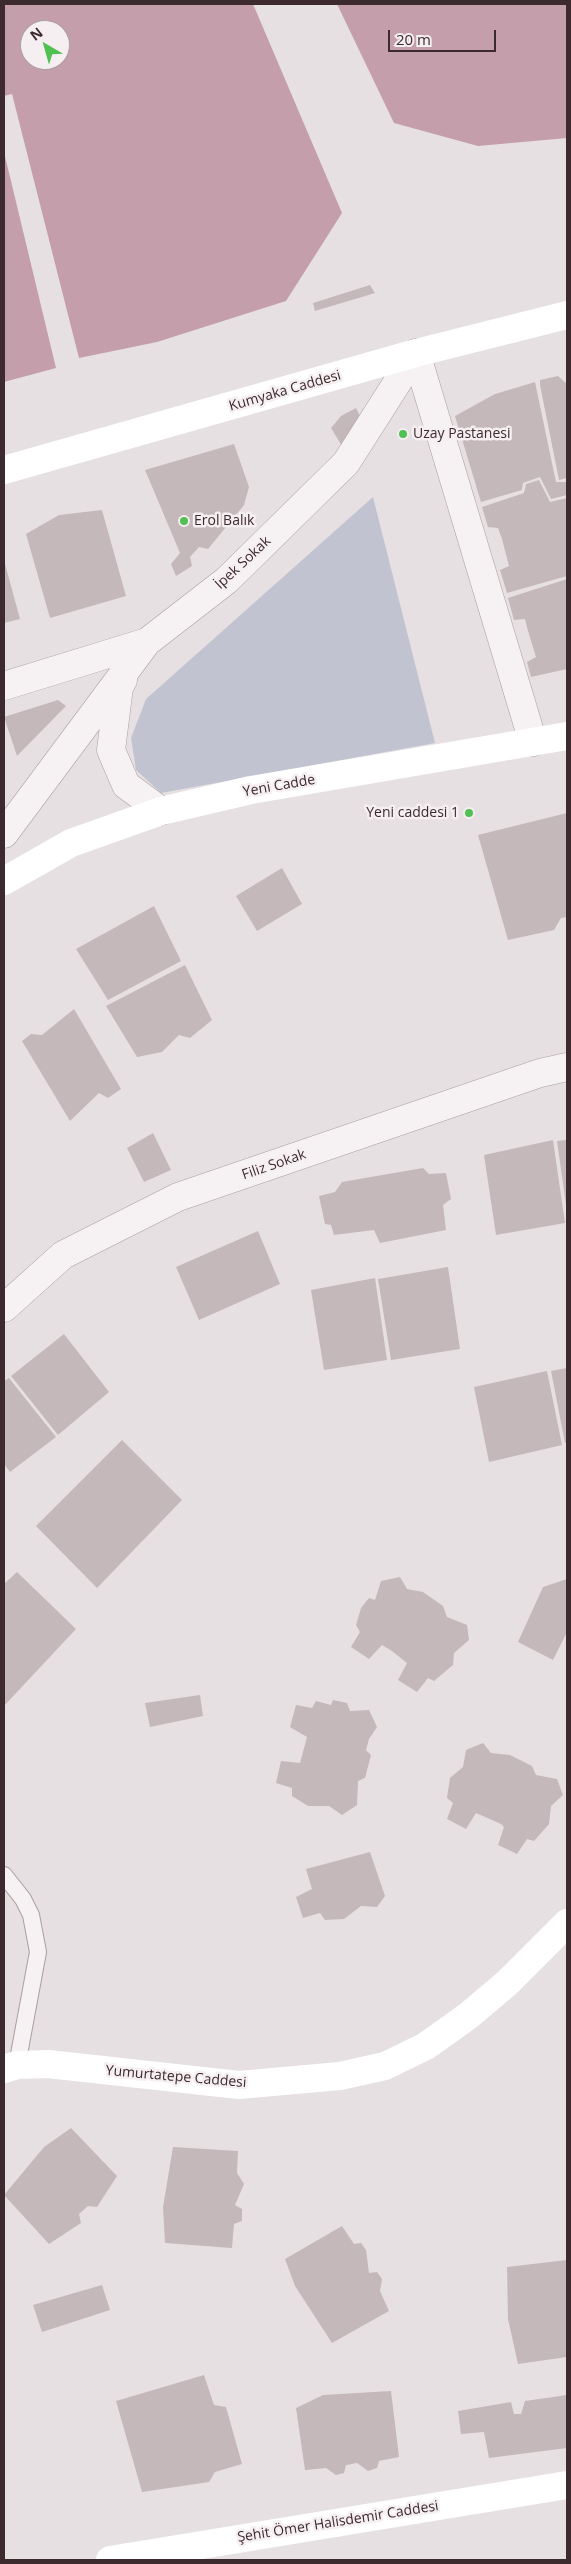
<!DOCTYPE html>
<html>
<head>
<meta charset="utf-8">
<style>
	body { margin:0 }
	#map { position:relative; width:571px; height:2564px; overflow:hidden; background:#e7e0e2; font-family:"Open Sans",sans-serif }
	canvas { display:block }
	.frame { position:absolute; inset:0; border:5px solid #3d2a2e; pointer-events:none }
	.north { position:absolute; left:20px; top:20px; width:50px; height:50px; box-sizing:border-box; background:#f5eff1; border:1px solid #aba0a3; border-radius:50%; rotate:322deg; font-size:14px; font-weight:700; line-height:20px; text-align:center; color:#3d2a2e }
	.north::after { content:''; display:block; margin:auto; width:18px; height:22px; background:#51c053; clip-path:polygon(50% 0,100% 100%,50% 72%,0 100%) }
	.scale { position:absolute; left:388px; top:30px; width:108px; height:22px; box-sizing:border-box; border:2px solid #3d2a2e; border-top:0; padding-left:6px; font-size:15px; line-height:18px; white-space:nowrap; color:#3d2a2e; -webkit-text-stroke:4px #f5eff1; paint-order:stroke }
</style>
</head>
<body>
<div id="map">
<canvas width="571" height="2564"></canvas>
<div class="frame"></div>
<div class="north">N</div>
<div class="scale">20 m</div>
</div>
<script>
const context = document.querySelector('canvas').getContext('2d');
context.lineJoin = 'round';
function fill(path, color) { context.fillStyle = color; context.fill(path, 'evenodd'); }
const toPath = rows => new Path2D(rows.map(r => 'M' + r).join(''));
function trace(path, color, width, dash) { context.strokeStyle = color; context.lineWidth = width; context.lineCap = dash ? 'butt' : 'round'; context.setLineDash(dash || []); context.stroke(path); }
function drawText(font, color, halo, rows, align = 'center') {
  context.font = font + ' "Open Sans",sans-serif'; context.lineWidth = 5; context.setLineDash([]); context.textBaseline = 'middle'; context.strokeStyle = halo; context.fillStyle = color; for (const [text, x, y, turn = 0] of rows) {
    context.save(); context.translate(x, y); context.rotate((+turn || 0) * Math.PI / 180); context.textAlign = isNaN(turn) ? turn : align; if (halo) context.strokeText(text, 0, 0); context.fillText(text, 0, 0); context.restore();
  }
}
const green = toPath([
	[373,497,435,743,161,793,136,770,131,738,146,699]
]);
const water = toPath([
	[4,4,253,4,342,213,286,301,157,342,79,358,12,94,4,96],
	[30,30,60,30,60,60,30,60],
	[337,4,567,4,567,138,478,146,394,123],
	[4,152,56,368,4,382]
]);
const building = toPath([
	[370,285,375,293,315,311,313,303],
	[558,376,567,384,567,478,559,480,540,385,540,380],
	[535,382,556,482,567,482,567,495,551,499,540,477,523,483,522,490,481,502,455,416,495,394],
	[356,408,366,428,342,446,331,428,341,416],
	[234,444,249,487,244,505,208,549,199,547,190,557,192,566,176,576,171,564,180,553,145,470],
	[539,480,550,502,567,498,567,576,507,593,500,570,509,566,502,539,498,528,488,527,482,507,524,493,526,484],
	[102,510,126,596,50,618,26,534,59,515],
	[4,560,20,619,4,623],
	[567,579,567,669,531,677,527,662,536,657,528,631,525,619,514,620,508,598],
	[58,700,66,706,17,756,4,717],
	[567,813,567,917,561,918,554,930,508,940,478,835],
	[282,868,302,904,257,931,236,896],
	[154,906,181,961,108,1000,76,949],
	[185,965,212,1020,190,1038,179,1035,162,1052,137,1057,106,1006],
	[74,1009,121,1089,108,1098,99,1093,70,1121,22,1041,31,1034,42,1035],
	[153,1133,171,1170,144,1182,127,1148],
	[553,1140,565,1223,496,1235,484,1155],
	[567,1140,567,1205,566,1205,557,1141],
	[423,1168,429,1174,446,1173,451,1199,443,1205,446,1230,380,1243,374,1230,334,1235,331,1225,325,1224,319,1196,335,1192,342,1182],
	[258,1231,280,1284,199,1320,176,1267],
	[448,1267,460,1349,391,1360,378,1279],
	[375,1278,387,1360,324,1370,311,1290],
	[64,1334,109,1392,58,1435,11,1376],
	[567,1368,567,1443,565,1443,551,1371],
	[547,1371,562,1445,489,1462,474,1387],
	[9,1378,56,1437,10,1472,4,1464,4,1381],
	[122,1440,182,1500,97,1588,36,1526],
	[17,1572,76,1629,4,1706,4,1584],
	[400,1577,407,1589,423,1592,443,1606,447,1617,467,1625,469,1640,454,1653,453,1665,434,1681,428,1678,417,1692,398,1680,407,1663,392,1651,382,1645,369,1659,351,1647,360,1632,356,1625,361,1608,369,1598,375,1600,381,1581],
	[567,1579,567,1632,553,1660,518,1642,543,1587],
	[200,1695,203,1716,150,1727,145,1703],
	[333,1700,347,1703,350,1711,369,1710,377,1727,369,1739,366,1750,371,1755,365,1778,358,1781,357,1805,342,1815,329,1806,308,1806,292,1796,292,1788,276,1783,281,1761,300,1763,307,1737,290,1727,296,1705,312,1708,316,1701,331,1705],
	[483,1743,491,1753,510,1755,532,1766,536,1775,557,1779,563,1795,551,1806,549,1824,534,1841,527,1839,517,1854,498,1845,504,1827,501,1824,476,1813,466,1829,447,1819,453,1803,447,1798,450,1778,463,1767,466,1750],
	[370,1852,385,1896,377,1907,361,1906,344,1919,325,1920,320,1913,303,1918,296,1897,312,1889,306,1869],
	[71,2128,117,2176,97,2207,88,2206,79,2214,81,2223,49,2244,4,2195,44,2147],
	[173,2147,238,2151,237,2173,244,2184,235,2205,242,2209,242,2221,234,2224,232,2248,165,2243,163,2207],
	[342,2226,354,2244,361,2243,366,2250,369,2273,377,2272,382,2279,380,2291,389,2311,332,2343,295,2286,285,2259],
	[567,2260,567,2357,518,2364,508,2319,507,2267],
	[102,2285,110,2310,42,2332,33,2305],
	[204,2375,214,2405,226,2407,242,2464,215,2472,209,2482,142,2492,116,2401],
	[391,2391,399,2457,379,2461,377,2468,368,2471,357,2463,346,2465,344,2473,336,2475,326,2468,305,2470,296,2408,323,2395],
	[567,2395,567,2448,489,2458,484,2432,461,2434,458,2411,511,2402,514,2414,521,2414,525,2401]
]);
const lane = toPath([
	[4,1875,23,1899,31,1915,38,1952,17,2065]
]);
const street = toPath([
	[416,353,533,742],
	[123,680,119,687,111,750,126,785,161,811],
	[4,686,147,642,227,580,346,463,416,353],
	[4,834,147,642],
	[4,1308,63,1255,178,1197,540,1073,567,1067]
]);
const secondary = toPath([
	[4,470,416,353,567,315],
	[4,881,71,843,161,811,251,790,567,736],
	[4,2069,17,2065,48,2064,239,2085,340,2076,385,2066,426,2046,468,2016,507,1983,567,1923],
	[110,2560,567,2485]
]);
const markers = [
	[403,434,5,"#51c053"],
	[184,521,5,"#51c053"],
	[469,813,5,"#51c053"]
];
const streetNames = [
	["Kumyaka Caddesi",285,391,-16],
	["İpek Sokak",243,563,-43],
	["Yeni Cadde",279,786,-10],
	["Filiz Sokak",274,1165,-19],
	["Yumurtatepe Caddesi",176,2077,5],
	["Şehit Ömer Halisdemir Caddesi",338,2522,-9]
];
const poiNames = [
	["Uzay Pastanesi",413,434],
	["Erol Balık",194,521],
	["Yeni caddesi 1",459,813,"right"]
];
fill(green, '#c2c3d0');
fill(water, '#c49eaa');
fill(building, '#c4b8ba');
trace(lane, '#aa9ea1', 18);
trace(street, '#aa9ea1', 29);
trace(lane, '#f6f2f3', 16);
trace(street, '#f6f2f3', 28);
trace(secondary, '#fff', 28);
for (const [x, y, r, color] of markers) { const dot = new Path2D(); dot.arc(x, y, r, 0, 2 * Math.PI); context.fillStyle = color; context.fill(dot); trace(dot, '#f5eff1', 2); }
drawText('14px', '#3d2a2e', '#f5eff1', streetNames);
drawText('14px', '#3d2a2e', '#f5eff1', poiNames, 'left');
</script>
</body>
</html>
